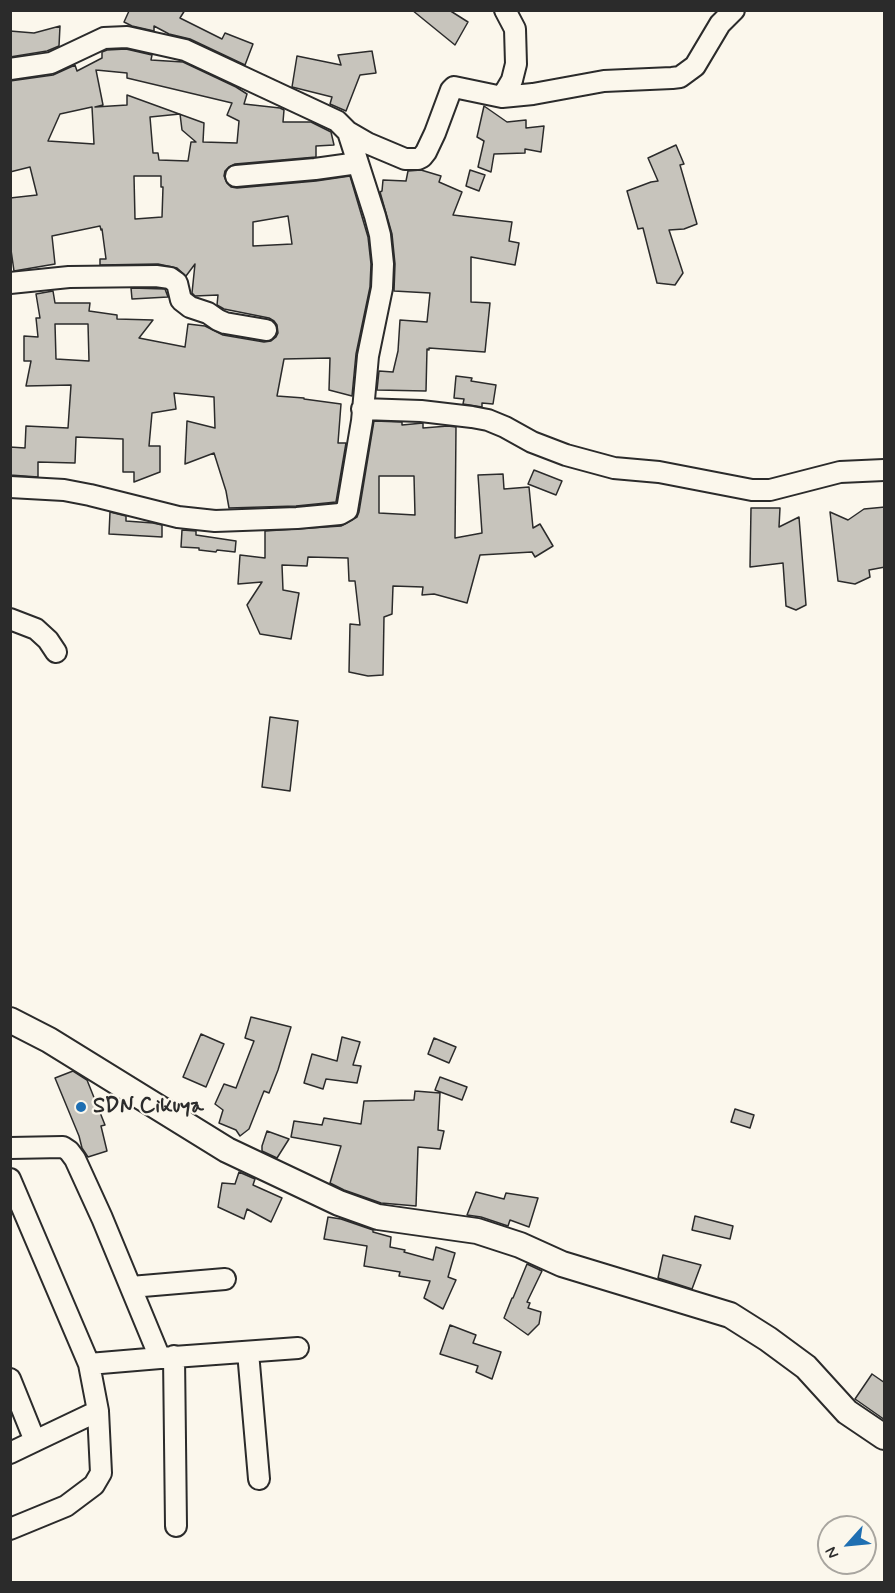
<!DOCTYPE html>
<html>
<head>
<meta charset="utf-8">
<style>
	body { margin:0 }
	#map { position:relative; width:895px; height:1593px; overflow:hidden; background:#fbf7ec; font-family:Mynerve,sans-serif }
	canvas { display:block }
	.frame { position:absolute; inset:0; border:12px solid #2b2b2b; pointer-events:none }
	.north { position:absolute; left:817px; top:1515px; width:60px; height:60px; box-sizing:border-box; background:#fbf7ec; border:2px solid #a8a59f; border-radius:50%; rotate:243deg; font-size:16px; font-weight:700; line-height:24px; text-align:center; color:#2b2b2b }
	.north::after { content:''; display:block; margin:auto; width:21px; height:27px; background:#1f6fb2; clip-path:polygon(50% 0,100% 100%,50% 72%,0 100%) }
</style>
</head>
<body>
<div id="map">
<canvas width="895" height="1593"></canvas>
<div class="frame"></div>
<div class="north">N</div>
</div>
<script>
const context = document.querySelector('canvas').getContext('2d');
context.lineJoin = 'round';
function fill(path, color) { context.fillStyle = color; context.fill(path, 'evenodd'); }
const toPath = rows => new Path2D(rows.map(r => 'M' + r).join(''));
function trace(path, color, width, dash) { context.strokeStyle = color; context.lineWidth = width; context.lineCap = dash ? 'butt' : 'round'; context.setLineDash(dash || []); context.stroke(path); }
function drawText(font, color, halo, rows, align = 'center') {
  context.font = font + ' Mynerve,sans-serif'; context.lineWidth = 4.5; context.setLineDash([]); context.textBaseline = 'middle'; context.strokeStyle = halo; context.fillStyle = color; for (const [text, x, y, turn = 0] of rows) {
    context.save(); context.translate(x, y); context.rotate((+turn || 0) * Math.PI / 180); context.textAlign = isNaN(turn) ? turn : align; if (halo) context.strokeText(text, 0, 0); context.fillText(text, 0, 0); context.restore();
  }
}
const building = toPath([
	[128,10,185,10,180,18,222,39,225,33,253,44,245,65,190,39,169,34,154,26,154,31,132,26,124,22,129,11,128,10],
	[412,10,449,10,468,22,455,45,412,10],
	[60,26,59,46,47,51,10,57,10,31,34,33,60,26],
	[126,49,152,55,151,60,183,62,236,87,247,94,244,104,280,108,284,110,283,122,311,122,331,132,334,145,316,146,316,157,235,164,229,167,225,171,224,176,227,183,231,187,237,188,316,181,350,176,368,237,371,264,370,287,356,354,352,396,329,390,330,358,284,359,277,396,304,398,304,399,341,404,338,443,346,443,336,502,296,506,229,508,226,491,214,453,185,464,187,421,215,428,214,397,174,393,176,409,152,413,149,446,160,446,160,472,134,482,134,472,123,472,123,439,76,437,75,463,38,462,38,477,10,475,10,447,25,448,26,426,68,428,71,385,26,386,31,361,24,361,24,336,38,337,36,318,40,318,36,294,53,291,55,303,90,303,89,311,117,315,117,319,153,320,139,338,185,347,188,324,205,326,223,335,264,342,271,341,276,337,278,333,277,325,274,321,269,318,224,309,217,305,218,295,195,296,192,293,195,264,186,276,177,268,158,264,100,265,100,259,106,259,102,229,101,230,100,226,52,236,55,264,14,271,11,250,10,198,37,195,30,167,10,172,10,81,53,75,75,65,77,71,102,58,102,52,107,50,126,49],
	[96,70,127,73,127,78,232,103,227,115,239,121,237,143,203,142,204,123,127,95,127,105,95,107,103,105,96,70],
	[92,107,94,144,48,141,60,114,92,107],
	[180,114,182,130,196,142,191,142,188,161,159,160,158,153,153,153,150,117,180,114],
	[134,176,161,176,161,187,163,187,162,217,135,219,134,176],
	[288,216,292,244,253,246,253,222,288,216],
	[55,324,88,324,89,361,56,359,55,324],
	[372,51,376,73,360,75,346,111,330,104,332,97,292,87,297,56,341,65,338,55,372,51],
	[484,106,507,122,526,120,526,128,544,126,541,152,525,149,525,153,494,154,491,172,478,167,484,141,477,137,484,106],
	[676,145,684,164,680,165,697,224,684,229,669,230,683,273,675,285,657,283,643,228,638,229,627,191,651,182,658,181,648,158,676,145],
	[421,170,441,176,439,182,462,192,453,215,512,222,509,241,519,243,515,265,471,257,471,302,490,303,485,352,429,348,429,350,427,349,426,391,377,390,379,371,393,372,398,351,400,320,427,322,430,293,394,291,395,264,392,234,380,192,382,191,383,180,406,181,408,171,421,170],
	[470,170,485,175,479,191,466,186,470,170],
	[131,288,165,289,168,297,132,299,131,288],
	[456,376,472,378,471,381,496,385,493,404,482,403,482,407,463,404,464,399,454,398,456,376],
	[374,421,402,422,402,425,423,423,423,428,448,426,456,427,455,538,482,533,478,475,503,474,504,489,529,487,533,528,540,524,553,546,535,557,532,552,480,555,467,603,434,594,422,595,423,587,393,586,392,614,384,617,383,675,368,676,349,672,350,624,360,625,355,581,349,581,348,558,308,557,307,566,282,565,283,590,299,593,291,639,260,634,247,605,262,582,238,584,240,555,265,558,265,531,341,526,357,517,359,512,374,421],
	[379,476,414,476,415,515,379,513,379,476],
	[534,470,562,481,556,495,528,484,534,470],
	[885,507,885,567,869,570,870,577,855,584,838,581,830,512,848,520,864,509,885,507],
	[751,508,780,508,779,527,799,517,806,605,796,610,786,606,783,563,750,567,751,508],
	[110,512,126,516,126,521,153,523,162,525,162,537,109,534,110,512],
	[182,530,196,531,196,535,236,541,235,552,217,550,216,552,199,550,199,548,181,547,182,530],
	[270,717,298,721,290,791,262,787,270,717],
	[251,1017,291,1027,278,1070,269,1093,264,1091,249,1129,240,1136,236,1130,219,1123,223,1110,215,1104,224,1084,236,1088,254,1041,245,1038,251,1017],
	[201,1034,224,1044,206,1087,183,1077,201,1034],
	[342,1037,360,1042,353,1065,361,1066,357,1083,326,1079,323,1089,304,1083,312,1054,337,1061,342,1037],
	[434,1038,456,1047,449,1063,428,1054,434,1038],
	[73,1071,87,1080,105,1125,101,1126,107,1151,88,1157,82,1148,79,1136,55,1078,73,1071],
	[440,1077,467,1087,462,1100,435,1090,440,1077],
	[415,1091,440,1093,438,1130,444,1131,440,1149,418,1147,416,1206,381,1203,344,1190,330,1183,341,1146,291,1137,294,1121,322,1125,324,1118,361,1124,364,1101,414,1100,415,1091],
	[735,1109,754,1115,750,1128,731,1122,735,1109],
	[267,1131,289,1139,277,1158,262,1151,262,1146,267,1131],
	[239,1172,255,1179,253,1185,282,1198,271,1222,247,1209,244,1219,218,1207,222,1183,235,1184,239,1172],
	[476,1192,504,1199,506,1193,538,1198,529,1227,510,1220,508,1226,481,1217,467,1215,476,1192],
	[695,1216,733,1226,730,1239,692,1230,695,1216],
	[328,1217,341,1219,373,1230,373,1232,391,1237,390,1247,405,1250,404,1252,433,1260,436,1247,455,1253,448,1277,456,1280,443,1309,424,1298,430,1281,399,1276,400,1272,364,1266,367,1246,324,1239,328,1217],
	[663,1255,701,1265,692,1289,658,1278,663,1255],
	[527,1264,542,1271,527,1302,530,1303,528,1308,541,1312,539,1324,528,1335,504,1318,512,1298,513,1298,527,1264],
	[450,1325,476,1335,473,1343,501,1352,492,1379,476,1372,478,1366,440,1354,450,1325],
	[872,1374,885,1383,885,1420,855,1399,872,1374]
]);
const minor = toPath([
	[10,69,51,63,104,38,127,37,185,50,337,121,348,132,367,143,405,159,418,159,422,157,426,152,435,133,451,90,454,87,502,97,533,94,604,81,672,78,680,77,695,66,720,24,734,10],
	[502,97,512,80,516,64,515,29,505,10],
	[236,176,315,169,358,163],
	[10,283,69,277,156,276,170,278,177,283,181,300,190,307,208,313,218,320,225,323,266,330],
	[362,409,421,411,472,417,488,420,505,427,532,442,566,455,614,468,659,472,752,490,770,490,840,472,884,470],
	[10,487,64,490,90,495,178,517,215,521,297,518,340,514,347,510,362,421,368,356,382,288,383,264,380,235,375,216,348,132],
	[10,619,36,629,48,640,56,652],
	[10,1148,63,1147,69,1151,75,1159,102,1218,160,1358,298,1348],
	[10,1179,89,1364,160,1358],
	[131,1287,225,1279],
	[248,1352,259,1479],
	[174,1356,176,1526],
	[10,1379,35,1441,10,1453],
	[35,1441,98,1411],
	[10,1529,66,1506,94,1485,101,1473,98,1411,89,1364]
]);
const tertiary = toPath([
	[10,1020,49,1040,227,1150,339,1203,378,1217,477,1231,520,1245,562,1264,730,1315,768,1339,806,1367,847,1412,884,1437]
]);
const markers = [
	[81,1107,6,"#1f6fb2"]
];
const poiNames = [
	["SDN Cikuya",93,1107]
];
fill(building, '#c7c4bc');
trace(building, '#2b2b2b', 1.5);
trace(minor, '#2b2b2b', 24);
trace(tertiary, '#2b2b2b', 28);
trace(minor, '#fbf7ec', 20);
trace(tertiary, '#fbf7ec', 24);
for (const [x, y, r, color] of markers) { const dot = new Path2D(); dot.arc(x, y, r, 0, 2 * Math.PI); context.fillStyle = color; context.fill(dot); trace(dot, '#fbf7ec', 2); }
drawText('bold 22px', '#2b2b2b', '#fbf7ec', poiNames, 'left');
</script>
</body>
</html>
